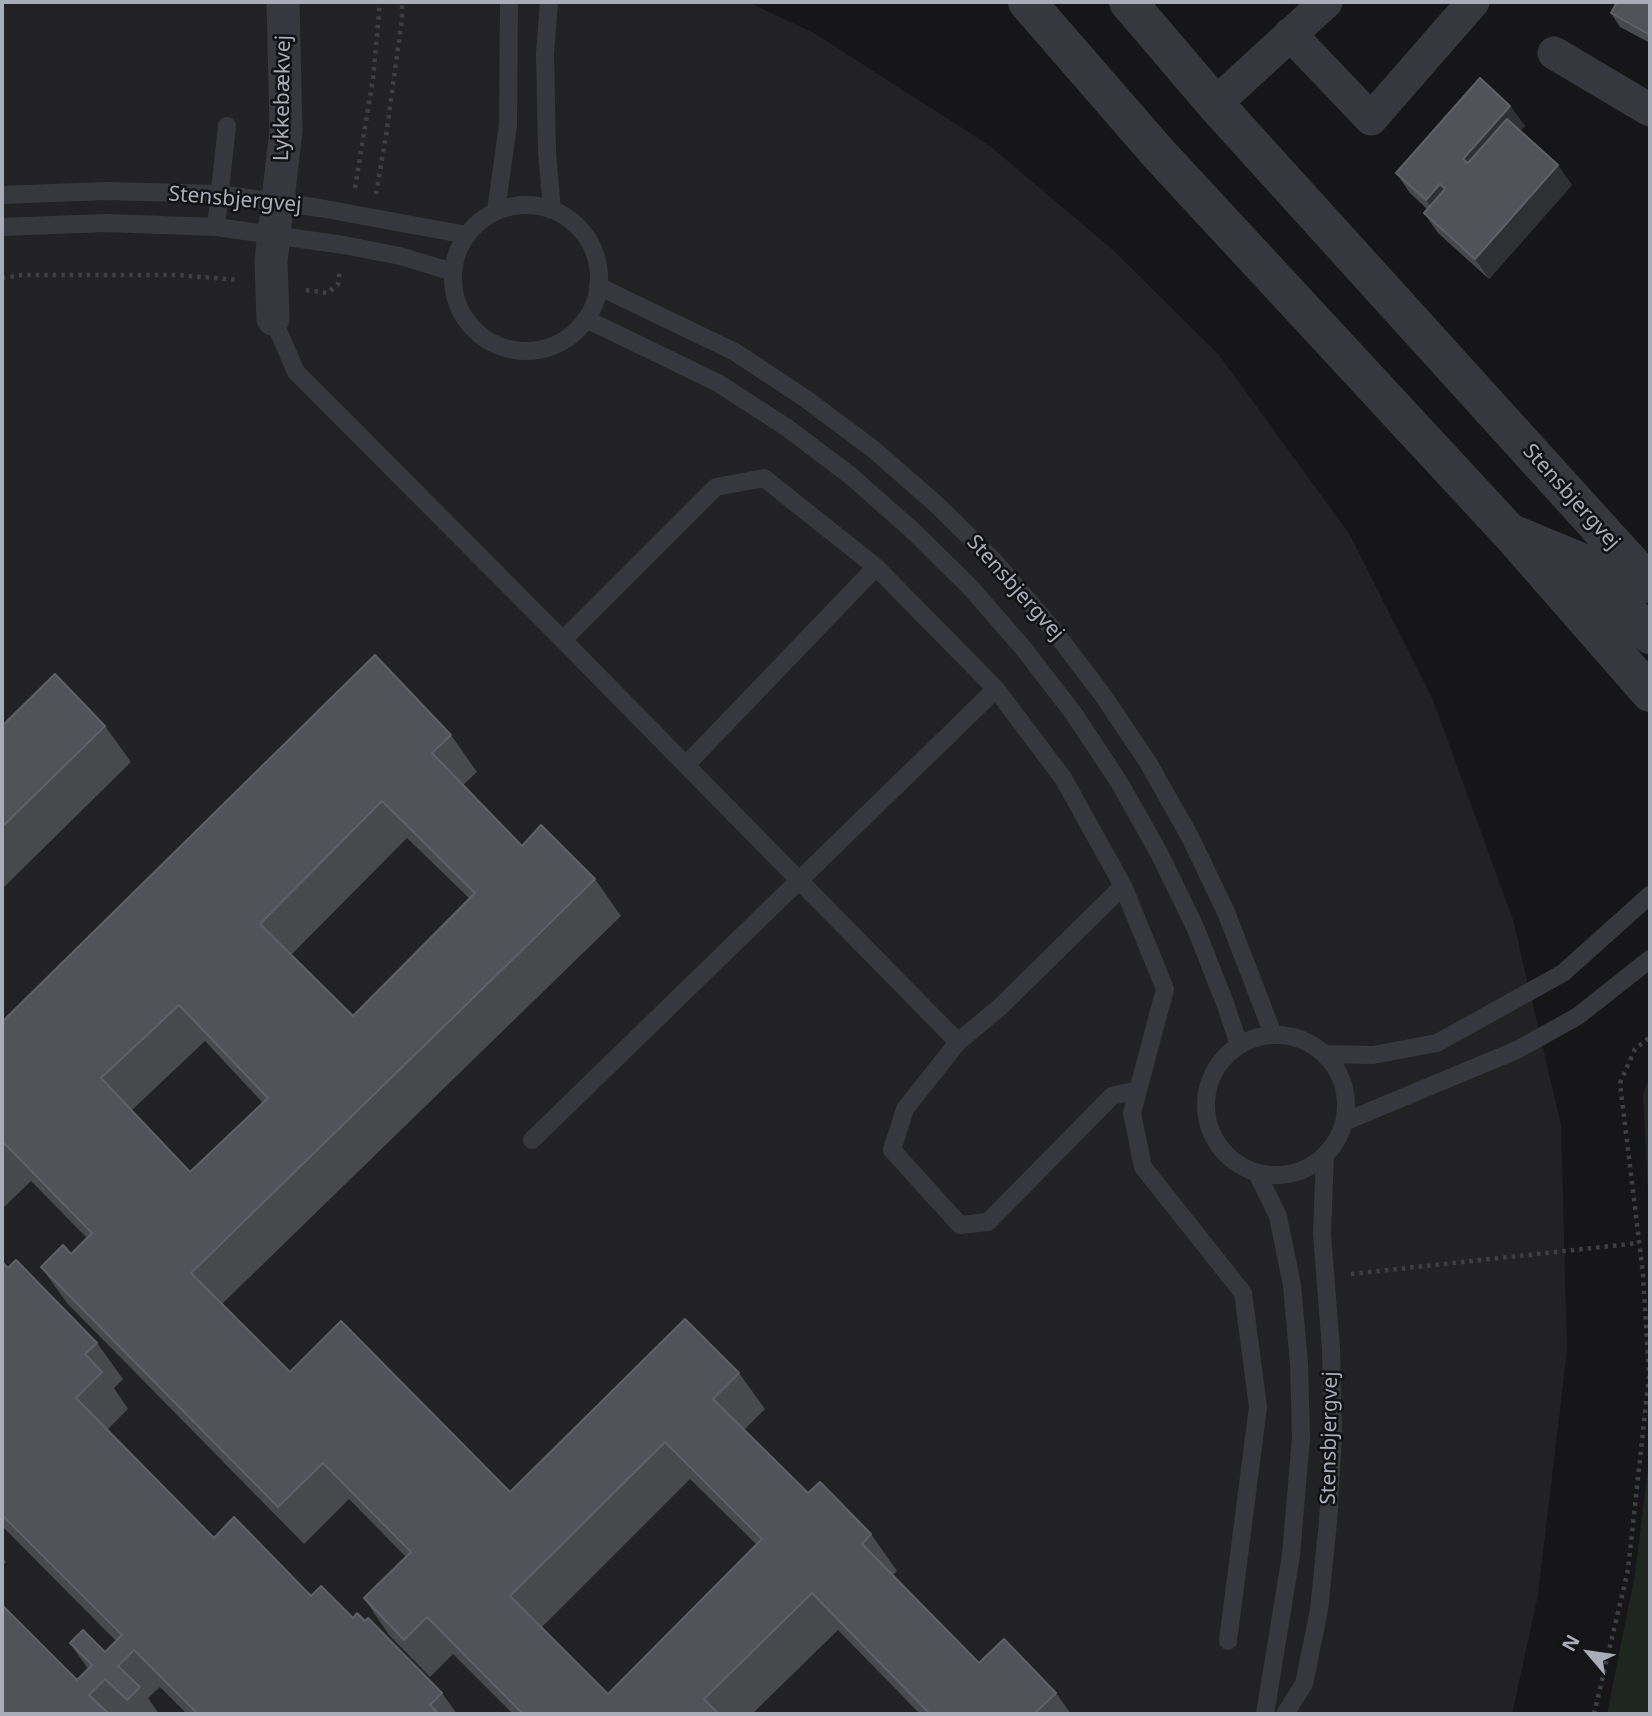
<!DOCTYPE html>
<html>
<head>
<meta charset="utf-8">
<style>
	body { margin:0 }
	#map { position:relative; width:1652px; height:1716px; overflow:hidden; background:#161618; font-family:"Noto Sans",sans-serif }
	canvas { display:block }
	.frame { position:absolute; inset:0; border:4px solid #a8adb8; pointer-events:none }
	.north { position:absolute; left:1554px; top:1618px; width:70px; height:70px; -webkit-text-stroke:5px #111113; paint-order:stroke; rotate:299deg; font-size:19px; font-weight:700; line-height:28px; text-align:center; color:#a8adb8 }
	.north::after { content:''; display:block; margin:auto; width:24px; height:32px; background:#a8adb8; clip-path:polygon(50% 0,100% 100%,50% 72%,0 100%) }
</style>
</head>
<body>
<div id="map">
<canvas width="1652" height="1716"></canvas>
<div class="frame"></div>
<div class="north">N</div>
</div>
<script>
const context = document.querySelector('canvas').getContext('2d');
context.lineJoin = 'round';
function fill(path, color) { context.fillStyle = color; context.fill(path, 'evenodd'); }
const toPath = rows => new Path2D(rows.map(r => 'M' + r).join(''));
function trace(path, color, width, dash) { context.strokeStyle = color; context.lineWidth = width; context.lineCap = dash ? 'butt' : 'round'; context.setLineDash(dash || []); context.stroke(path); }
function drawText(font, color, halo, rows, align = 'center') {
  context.font = font + ' "Noto Sans",sans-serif'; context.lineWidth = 5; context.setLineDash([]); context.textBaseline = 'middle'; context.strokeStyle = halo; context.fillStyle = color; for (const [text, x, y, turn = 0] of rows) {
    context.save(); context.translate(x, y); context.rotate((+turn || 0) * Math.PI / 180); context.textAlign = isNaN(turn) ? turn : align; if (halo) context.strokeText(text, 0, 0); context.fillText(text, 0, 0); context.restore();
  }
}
const built = toPath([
	[2,2,748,2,814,33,990,146,1113,250,1219,355,1350,535,1433,700,1513,920,1561,1125,1567,1350,1538,1595,1512,1714,2,1714]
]);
const green = toPath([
	[1650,1076,1650,1235,1643,1094],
	[1650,1452,1650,1714,1607,1714,1635,1574]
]);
const path = toPath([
	[355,188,373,79,380,2],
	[376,194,386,136,402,19,402,2],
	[2,278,21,275,177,275,238,280],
	[306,290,328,293,338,284,340,269],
	[1351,1274,1639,1243],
	[1594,1714,1628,1570,1649,1376,1643,1274,1620,1083,1635,1049,1650,1037]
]);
const service = toPath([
	[549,2,545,54,547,152,552,210],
	[2,195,106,191,219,194,320,208,467,235],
	'453 278a73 73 0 1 1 146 0a73 73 0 1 1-146 0Z',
	[496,211,508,125,509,2],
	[2,227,106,223,216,227,344,245,400,256,453,272],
	[216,227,227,126],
	[598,286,735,352,806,399,873,449,936,504,996,563,1051,627,1102,694,1149,764,1190,837,1226,912,1273,1034],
	[273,319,296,372,563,640,716,487,764,478,876,567,996,689,1063,778,1123,886,1165,989,1132,1113,1143,1167,1243,1293,1258,1407,1228,1641],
	[586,319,718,383,786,427,851,476,912,530,970,587,1024,649,1074,714,1119,782,1159,853,1195,927,1225,1003,1239,1045],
	[563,640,958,1042,1000,1007,1123,886],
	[686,765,876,567],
	'1206 1105a70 70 0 1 1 140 0a70 70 0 1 1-140 0Z',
	[958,1042,905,1109,892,1150,960,1225,988,1222,1112,1096,1137,1090],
	[1324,1054,1373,1055,1437,1043,1563,973,1650,895],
	[1344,1122,1517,1050,1578,1016,1650,959],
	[532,1140,996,689],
	[1257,1173,1278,1216,1292,1285,1299,1364,1301,1438,1291,1555,1265,1714],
	[1285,1714,1304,1684,1319,1610,1328,1522,1333,1434,1331,1349,1322,1234,1325,1155]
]);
const minor = toPath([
	[1290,34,1371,119,1473,2],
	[1554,53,1650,110],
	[1215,104,1326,2],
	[273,319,271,261,286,130,283,2]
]);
const tertiary = toPath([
	[1027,2,1159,154,1510,533,1650,693],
	[1128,2,1215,104,1650,584],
	[1519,536,1579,561,1650,635]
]);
const wall = toPath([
	[1650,2,1650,43,1620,27,1611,13],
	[1510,106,1525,126,1520,131,1572,185,1489,279,1438,233,1424,213,1427,209,1410,193,1396,173],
	[2,726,105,726,131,762,2,889],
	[451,735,477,772,463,785,522,846,595,879,621,916,222,1304,290,1372,510,1492,739,1373,765,1409,744,1430,808,1493,871,1534,897,1571,893,1575,979,1663,1056,1693,1071,1714,920,1714,838,1630,752,1714,513,1714,453,1654,430,1677,389,1635,364,1598,406,1557,349,1499,304,1544,67,1303,41,1267,71,1254,87,1238,31,1181,2,1209,2,1022],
	[407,838,469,898,353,1016,291,955],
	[205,1041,263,1103,190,1172,132,1110],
	[690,1479,757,1545,608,1694,542,1627],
	[2,1262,97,1343,123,1379,114,1388,128,1409,107,1430,214,1538,311,1596,353,1618,442,1693,457,1714,187,1714,160,1687,148,1698,159,1714,2,1714,77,1680,88,1669,70,1643,105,1652,116,1641,2,1526],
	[2,1556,6,1562,2,1566]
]);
const shadedWall = toPath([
	[1510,106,1525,126,1477,179,1463,159],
	[1558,165,1572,185,1489,279,1475,259],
	[1440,184,1454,204,1440,220,1426,200]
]);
const building = toPath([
	[1617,2,1650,2,1650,35,1611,13,1617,2],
	[1480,78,1510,106,1463,159,1468,163,1507,119,1558,165,1475,259,1424,213,1445,189,1440,184,1426,200,1396,173,1480,78],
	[375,655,451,735,432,753,522,846,541,825,595,879,191,1273,290,1372,341,1321,510,1492,685,1319,739,1373,713,1399,808,1493,820,1482,871,1534,862,1544,979,1663,1004,1639,1056,1693,1034,1714,927,1714,928,1712,812,1593,704,1699,719,1714,523,1714,427,1617,404,1640,364,1598,411,1552,323,1463,278,1507,41,1267,63,1245,71,1254,92,1233,5,1144,2,1147,2,1022,375,655],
	[382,801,475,893,353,1016,260,924,382,801],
	[179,1005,268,1098,190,1172,101,1078,179,1005],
	[665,1442,762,1539,608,1694,510,1596,665,1442],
	[55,674,105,726,2,827,2,726,55,674],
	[16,1260,97,1343,85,1354,102,1372,76,1398,214,1538,234,1517,311,1596,321,1586,353,1618,357,1613,365,1621,368,1618,442,1693,430,1705,439,1714,198,1714,134,1650,118,1666,140,1687,127,1700,105,1679,89,1695,109,1714,2,1714,2,1605,77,1680,92,1665,70,1643,83,1630,105,1652,122,1635,2,1515,2,1262,8,1268,16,1260]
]);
const streetNames = [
	["Lykkebækvej",283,98,-89],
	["Stensbjergvej",235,200,5],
	["Stensbjergvej",1571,497,48],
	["Stensbjergvej",1015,588,48],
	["Stensbjergvej",1330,1438,-89]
];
fill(built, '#222225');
fill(green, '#1e261f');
trace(path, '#3d3f44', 4.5, [3.5, 5]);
trace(service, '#37383d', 18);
trace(minor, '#37383d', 33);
trace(tertiary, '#37383d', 38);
fill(wall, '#47494d');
fill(shadedWall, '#2f3033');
fill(building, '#525359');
trace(building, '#5f6168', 2);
drawText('21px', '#a8adb8', '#111113', streetNames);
</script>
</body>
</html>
